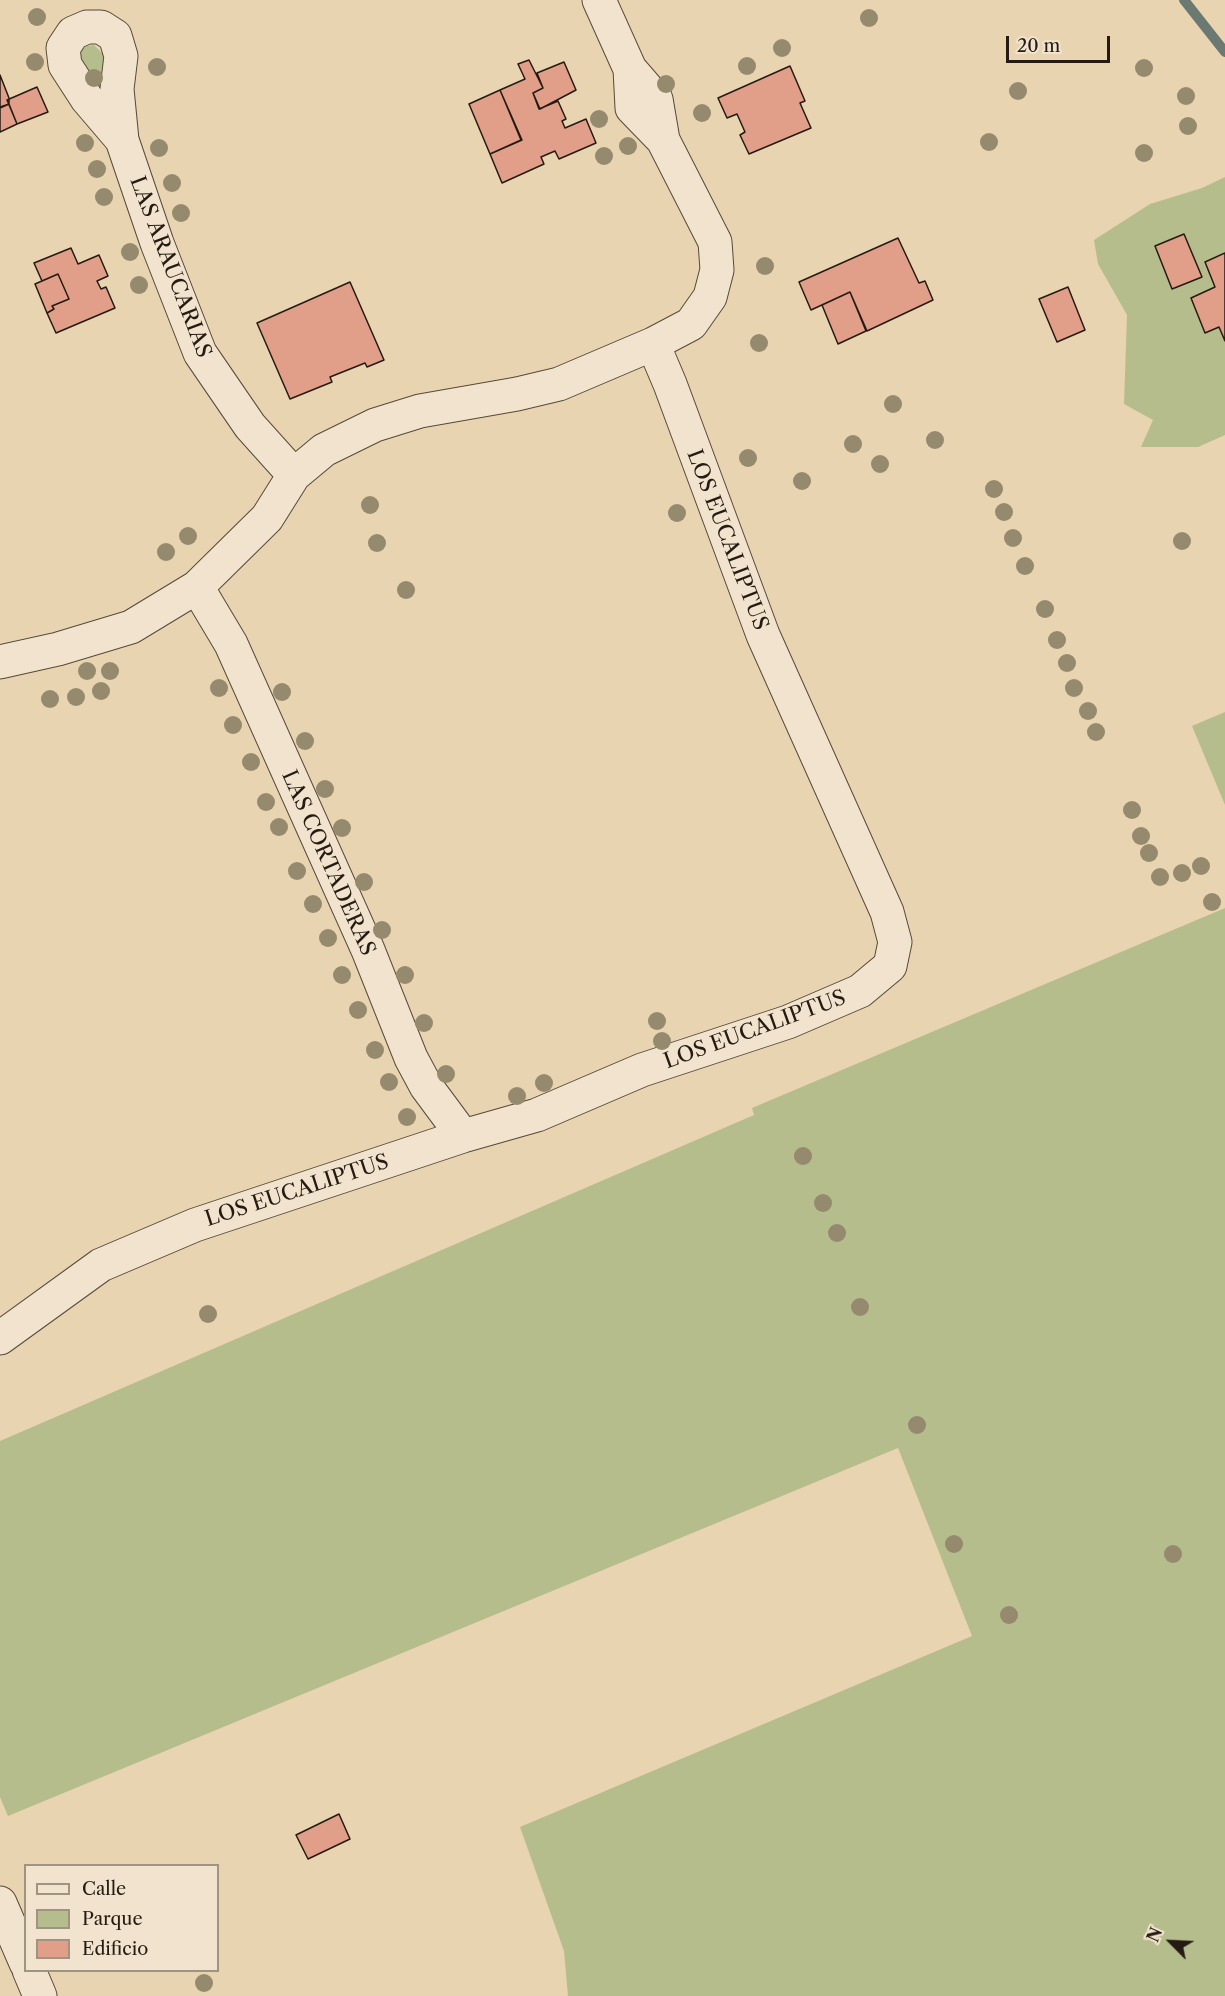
<!DOCTYPE html>
<html>
<head>
<meta charset="utf-8">
<style>
	body { margin:0 }
	#map { position:relative; width:1225px; height:1996px; overflow:hidden; background:#e9d4b2; font-family:"Libre Caslon Text",serif }
	canvas { display:block }
	.legend { position:absolute; left:24px; top:1864px; width:195px; height:108px; box-sizing:border-box; background:#f1e3cd; border:2px solid #9f9382; margin:0; padding:8px 10px; list-style:none; font-size:18px; color:#251b12 }
	.legend li { display:flex; align-items:center; gap:12px; height:30px }
	.legend b { width:30px; border:2px solid #9f9382 }
	.north { position:absolute; left:1141px; top:1912px; width:60px; height:60px; -webkit-text-stroke:4px #f1e3cd; paint-order:stroke; rotate:294deg; font-size:16px; font-weight:700; line-height:24px; text-align:center; color:#251b12 }
	.north::after { content:''; display:block; margin:auto; width:21px; height:27px; background:#251b12; clip-path:polygon(50% 0,100% 100%,50% 72%,0 100%) }
	.scale { position:absolute; left:1006px; top:36px; width:104px; height:27px; box-sizing:border-box; border:3px solid #251b12; border-top:0; padding-left:8px; font-size:18px; line-height:21px; white-space:nowrap; color:#251b12; -webkit-text-stroke:4px #f1e3cd; paint-order:stroke }
</style>
</head>
<body>
<div id="map">
<canvas width="1225" height="1996"></canvas>
<ul class="legend">
<li><b style="height:8px;background:#f1e3cd"></b>Calle</li>
<li><b style="height:16px;background:#b5bd8d"></b>Parque</li>
<li><b style="height:16px;background:#e19e89"></b>Edificio</li>
</ul>
<div class="north">N</div>
<div class="scale">20 m</div>
</div>
<script>
const context = document.querySelector('canvas').getContext('2d');
context.lineJoin = 'round';
function fill(path, color) { context.fillStyle = color; context.fill(path, 'evenodd'); }
const toPath = rows => new Path2D(rows.map(r => 'M' + r).join(''));
function trace(path, color, width, dash) { context.strokeStyle = color; context.lineWidth = width; context.lineCap = dash ? 'butt' : 'round'; context.setLineDash(dash || []); context.stroke(path); }
function drawText(font, color, halo, rows, align = 'center') {
  context.font = font + ' "Libre Caslon Text",serif'; context.lineWidth = 4.5; context.setLineDash([]); context.textBaseline = 'middle'; context.strokeStyle = halo; context.fillStyle = color; for (const [text, x, y, turn = 0] of rows) {
    context.save(); context.translate(x, y); context.rotate((+turn || 0) * Math.PI / 180); context.textAlign = isNaN(turn) ? turn : align; if (halo) context.strokeText(text, 0, 0); context.fillText(text, 0, 0); context.restore();
  }
}
const green = toPath([
	[94,45,102,53,107,63,100,94,78,63,80,51,87,46],
	[1225,177,1225,259,1222,259,1211,296,1225,323,1225,435,1198,447,1141,447,1153,420,1124,404,1127,315,1098,264,1094,240,1150,204,1202,188],
	[1225,712,1225,805,1192,726],
	[1225,908,1225,1996,568,1996,564,1951,520,1827,972,1636,898,1448,8,1816,0,1797,0,1441,754,1115,752,1108]
]);
const stream = toPath([
	[1184,0,1225,52]
]);
const building = toPath([
	[529,60,543,88,533,93,539,109,558,101,566,119,562,121,565,128,586,119,596,143,559,159,555,151,541,157,544,164,502,183,490,154,522,140,500,90,525,79,518,64,529,60],
	[564,62,576,90,540,109,533,93,543,88,537,73,564,62],
	[790,66,805,101,800,103,811,128,749,154,740,135,745,132,737,114,727,118,718,98,790,66],
	[0,75,9,98,9,104,0,108,0,75],
	[37,87,48,112,17,124,7,100,37,87],
	[500,90,521,140,490,154,469,104,500,90],
	[9,104,17,124,0,132,0,107,9,104],
	[1184,234,1202,277,1172,289,1155,246,1184,234],
	[898,238,919,283,925,281,933,300,867,331,850,292,811,310,799,282,898,238],
	[71,248,78,264,99,255,108,276,97,281,101,289,106,287,115,308,56,333,47,313,54,309,52,306,69,299,58,274,42,281,34,263,71,248],
	[1225,253,1225,341,1219,327,1205,333,1191,298,1215,287,1205,262,1225,253],
	[58,274,69,299,52,306,54,309,47,313,35,284,58,274],
	[350,282,384,360,367,367,365,363,330,377,332,382,290,399,257,323,350,282],
	[1068,287,1085,330,1057,342,1039,299,1068,287],
	[850,292,866,331,838,344,822,305,850,292],
	[339,1814,350,1839,308,1859,296,1835,339,1814]
]);
const minor = toPath([
	[599,0,630,69,656,99,663,140],
	[122,140,87,99,65,65,63,48,73,33,87,27,101,27,115,36,121,56,117,89,122,140,157,243,200,353,250,426,294,475],
	[197,587,231,644,368,950,411,1058,426,1086,463,1136],
	[0,662,58,649,131,627,197,587,267,518,294,475,324,450,375,425,420,411,517,394,559,384,653,344,691,324,710,297,717,270,715,242,663,140,632,108,630,69],
	[0,1338,101,1265,195,1225,463,1136,537,1115,642,1070,788,1022,860,991,890,966,895,942,887,912,763,635,670,384,653,344],
	[0,1903,26,1963],
	[29,1970,40,1996]
]);
const trees = [
	[37,17],
	[869,18],
	[782,48],
	[35,62],
	[747,66],
	[157,67],
	[1144,68],
	[94,78],
	[666,84],
	[1018,91],
	[1186,96],
	[702,113],
	[599,119],
	[1188,126],
	[989,142],
	[85,143],
	[628,146],
	[159,148],
	[1144,153],
	[604,156],
	[97,169],
	[172,183],
	[104,197],
	[181,213],
	[130,252],
	[765,266],
	[139,285],
	[759,343],
	[893,404],
	[935,440],
	[853,444],
	[748,458],
	[880,464],
	[802,481],
	[994,489],
	[370,505],
	[1004,512],
	[677,513],
	[188,536],
	[1013,538],
	[1182,541],
	[377,543],
	[166,552],
	[1025,566],
	[406,590],
	[1045,609],
	[1057,640],
	[1067,663],
	[87,671],
	[110,671],
	[219,688],
	[1074,688],
	[101,691],
	[282,692],
	[76,697],
	[50,699],
	[1088,711],
	[233,725],
	[1096,732],
	[305,741],
	[251,762],
	[325,789],
	[266,802],
	[1132,810],
	[279,827],
	[342,828],
	[1141,836],
	[1149,853],
	[1201,866],
	[297,871],
	[1182,873],
	[1160,877],
	[364,882],
	[1212,902],
	[313,904],
	[382,930],
	[328,938],
	[342,975],
	[405,975],
	[358,1010],
	[657,1021],
	[424,1023],
	[662,1041],
	[375,1050],
	[446,1074],
	[389,1082],
	[544,1083],
	[517,1096],
	[407,1117],
	[803,1156],
	[823,1203],
	[837,1233],
	[860,1307],
	[208,1314],
	[917,1425],
	[954,1544],
	[1173,1554],
	[1009,1615],
	[204,1983]
];
const streetNames = [
	["LAS ARAUCARIAS",170,267,69],
	["LOS EUCALIPTUS",727,540,69],
	["LAS CORTADERAS",328,863,66],
	["LOS EUCALIPTUS",755,1030,-20],
	["LOS EUCALIPTUS",297,1191,-18]
];
fill(green, '#b5bd8d');
trace(stream, '#6b7973', 10);
fill(building, '#e19e89');
trace(building, '#251b12', 1.5);
trace(minor, '#56493a', 35);
trace(minor, '#f1e3cd', 33);
context.fillStyle = '#95896e';
for (const [x, y] of trees) { context.beginPath(); context.arc(x, y, 9, 0, 2 * Math.PI); context.fill(); }
drawText('21px', '#251b12', '#f1e3cd', streetNames);
</script>
</body>
</html>
